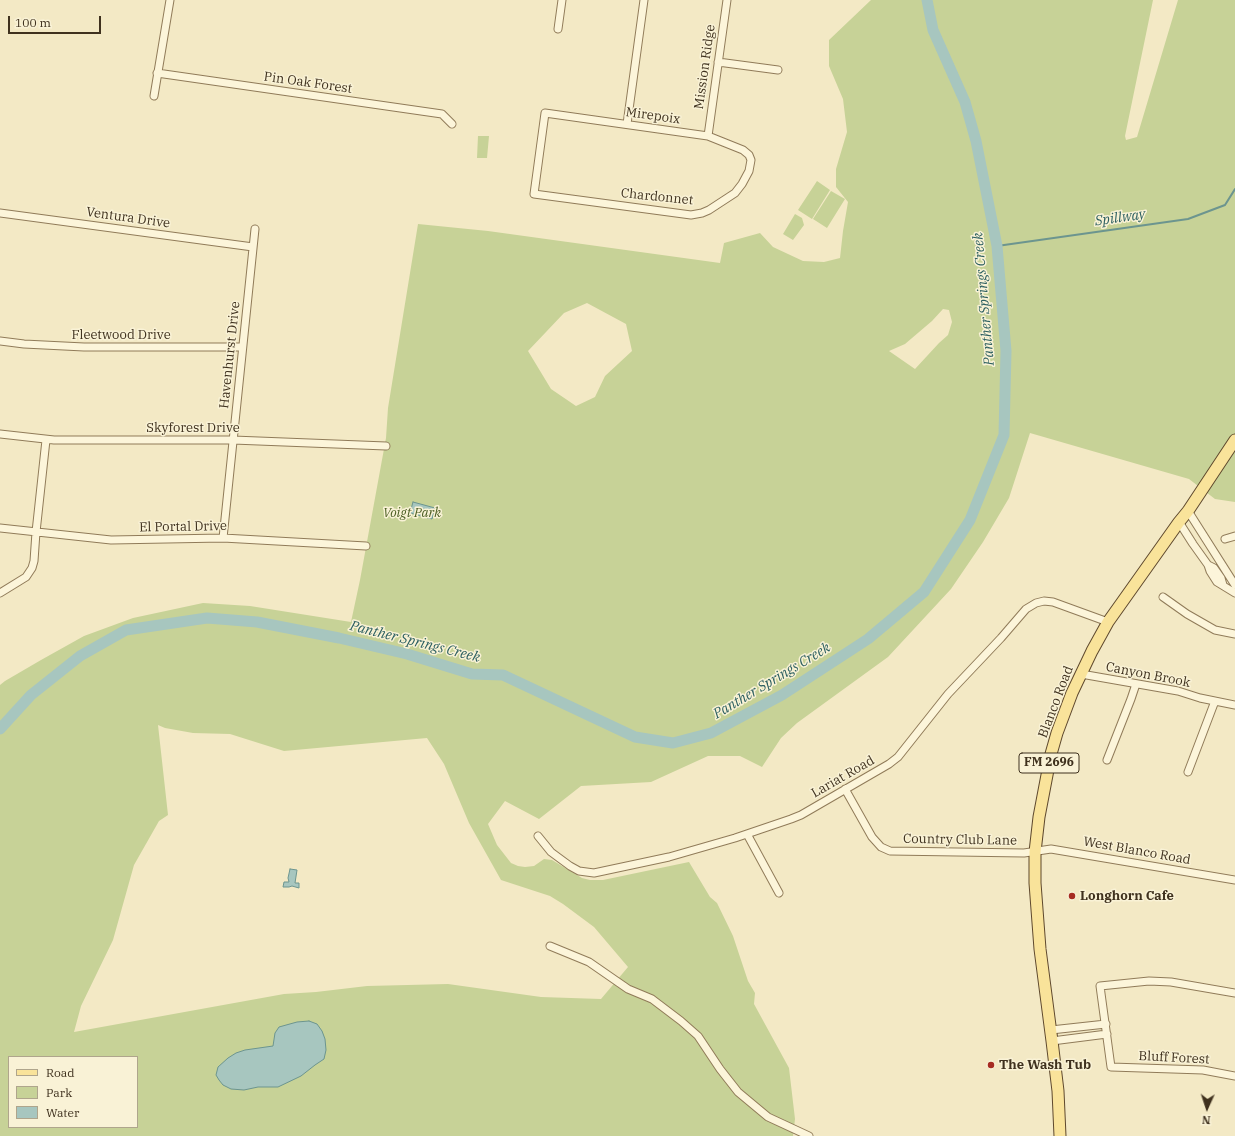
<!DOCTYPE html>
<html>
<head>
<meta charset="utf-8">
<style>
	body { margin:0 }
	#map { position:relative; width:1235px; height:1136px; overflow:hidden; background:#f3e9c5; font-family:"IBM Plex Serif",serif }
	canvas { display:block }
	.legend { position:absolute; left:8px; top:1056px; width:130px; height:72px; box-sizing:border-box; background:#f9f2d6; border:1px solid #afa58c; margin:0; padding:5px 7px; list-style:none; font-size:12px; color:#3f311e }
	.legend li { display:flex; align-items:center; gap:8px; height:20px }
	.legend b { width:20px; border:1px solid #afa58c }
	.north { position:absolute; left:1187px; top:1088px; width:40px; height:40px; -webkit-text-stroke:3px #f9f2d6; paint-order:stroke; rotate:183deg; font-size:11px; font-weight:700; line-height:16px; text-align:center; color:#3f311e }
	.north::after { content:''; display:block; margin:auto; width:14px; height:18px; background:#3f311e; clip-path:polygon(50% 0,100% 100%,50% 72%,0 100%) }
	.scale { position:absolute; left:8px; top:16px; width:93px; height:18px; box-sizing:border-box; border:2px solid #3f311e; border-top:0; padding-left:5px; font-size:12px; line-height:14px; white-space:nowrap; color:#3f311e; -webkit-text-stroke:3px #f9f2d6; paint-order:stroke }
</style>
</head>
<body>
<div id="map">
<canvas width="1235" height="1136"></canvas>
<ul class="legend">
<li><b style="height:5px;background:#f9e39a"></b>Road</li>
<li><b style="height:11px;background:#c7d297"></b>Park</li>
<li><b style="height:11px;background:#a7c6bf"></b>Water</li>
</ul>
<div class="north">N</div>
<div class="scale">100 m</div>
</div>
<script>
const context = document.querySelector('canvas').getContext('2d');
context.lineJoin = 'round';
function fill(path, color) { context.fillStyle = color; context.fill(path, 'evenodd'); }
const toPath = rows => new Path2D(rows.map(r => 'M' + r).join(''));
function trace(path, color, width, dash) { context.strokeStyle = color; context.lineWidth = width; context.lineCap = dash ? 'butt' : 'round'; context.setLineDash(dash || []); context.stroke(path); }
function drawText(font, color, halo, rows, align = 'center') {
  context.font = font + ' "IBM Plex Serif",serif'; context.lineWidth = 3; context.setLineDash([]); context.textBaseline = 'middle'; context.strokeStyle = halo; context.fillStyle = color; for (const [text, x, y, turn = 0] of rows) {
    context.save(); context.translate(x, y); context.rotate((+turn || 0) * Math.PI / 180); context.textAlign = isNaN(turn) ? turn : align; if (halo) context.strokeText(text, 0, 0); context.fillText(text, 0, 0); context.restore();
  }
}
const green = toPath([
	[871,0,1153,0,1125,136,1126,140,1137,137,1178,0,1235,0,1235,502,1215,499,1189,479,1030,433,1009,498,983,542,951,589,888,657,797,723,781,738,762,767,740,756,708,756,651,782,581,786,539,819,505,801,488,824,497,845,511,863,518,866,525,867,534,866,544,859,552,860,582,878,590,880,603,880,689,862,710,897,717,903,733,936,748,981,755,993,754,1004,789,1068,795,1119,793,1136,0,1136,0,685,5,681,41,660,84,636,133,618,203,603,250,606,351,622,360,580,386,438,388,408,418,224,488,231,720,263,724,243,760,233,773,247,803,261,824,262,840,258,843,231,848,202,836,187,836,169,847,132,843,99,829,66,829,40],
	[587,303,626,324,632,351,605,376,595,397,576,406,551,389,528,351,564,313],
	[943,309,949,310,952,322,948,335,939,343,915,369,889,351,905,344,932,321],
	[158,725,165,728,193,733,230,734,284,751,427,738,444,764,469,823,501,880,550,896,563,904,594,927,628,967,601,999,541,997,448,984,367,986,316,992,284,994,74,1032,81,1006,113,940,134,865,159,821,168,815],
	[9,1057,137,1057,137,1127,9,1127],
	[478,136,489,136,487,158,477,158],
	[817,181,830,190,812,219,798,210],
	[831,191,845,199,827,228,813,219],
	[795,214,802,218,804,225,793,240,783,234]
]);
const water = toPath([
	[413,502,435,508,432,519,410,513,413,502],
	[290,869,297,870,295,883,299,883,299,888,292,886,289,887,283,887,284,882,289,882,288,878,290,869],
	[309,1021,317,1024,322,1031,325,1039,326,1050,324,1059,315,1065,301,1076,278,1087,258,1087,244,1090,231,1089,223,1085,219,1080,216,1075,218,1067,228,1058,236,1053,245,1050,273,1046,275,1033,279,1027,297,1022,309,1021]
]);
const stream = toPath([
	[997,246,1188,219,1225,205,1235,189]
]);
const river = toPath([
	[0,729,31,695,80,656,126,630,207,618,257,622,339,638,407,654,472,674,503,675,635,737,673,743,711,733,782,695,868,639,924,592,970,520,1004,435,1006,351,997,246,976,141,965,102,933,30,927,0]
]);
const minor = toPath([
	[558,29,562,0],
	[718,62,778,70],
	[157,73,442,114,452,124],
	[154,96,170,0],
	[545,113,708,136,743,150,749,155,751,160,749,171,742,184,735,193,709,210,702,213,691,215,534,194,545,113],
	[627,124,644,0],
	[708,136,727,0],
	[0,213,253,247],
	[0,341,24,344,84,347,242,347],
	[0,434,54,440,233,440,386,446],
	[1188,511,1235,585],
	[1179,522,1193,544,1208,565,1210,571,1217,582,1235,593],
	[0,528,111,540,223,538,366,546],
	[223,538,255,229],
	[1225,539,1235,536],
	[1208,565,1214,568,1221,578,1223,585],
	[0,593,26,577,32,568,34,561,36,532,46,440],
	[1163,597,1187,614,1215,630,1235,634],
	[1081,674,1178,691,1200,698,1235,705],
	[1107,760,1131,699,1136,684],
	[1188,772,1215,701],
	[845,789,872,837,881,847,890,851,1024,853,1051,849,1235,880],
	[747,834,779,893],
	[538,836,551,852,570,866,579,871,594,873,669,857,735,838,791,819,801,815,889,764,898,757,948,694,1001,638,1026,609,1036,603,1044,601,1053,602,1108,622],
	[550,946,589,962,628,989,652,999,681,1021,698,1036,720,1069,738,1092,768,1117,809,1136],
	[1235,993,1171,982,1149,981,1100,986,1111,1067,1203,1070,1235,1076],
	[1051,1030,1106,1024],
	[1052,1041,1107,1034]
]);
const primary = toPath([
	[1060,1136,1058,1091,1052,1041,1040,949,1035,883,1035,852,1039,817,1051,754,1057,733,1072,693,1092,651,1108,622,1179,522,1188,511,1235,440]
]);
const markers = [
	[1072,896,4,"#a62c22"],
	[991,1065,4,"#a62c22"]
];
const shields = [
	[1049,763,60]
];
const shieldNames = [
	["FM 2696",1049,763]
];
const streetNames = [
	["Mission Ridge",705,67,-82],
	["Pin Oak Forest",308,83,8],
	["Mirepoix",653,116,8],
	["Chardonnet",657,197,6],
	["Ventura Drive",128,218,8],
	["Fleetwood Drive",121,335],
	["Havenhurst Drive",230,355,-84],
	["Skyforest Drive",193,428],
	["El Portal Drive",183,527,-1],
	["Canyon Brook",1148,675,11],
	["Blanco Road",1056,702,-69],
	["Lariat Road",843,777,-30],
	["Country Club Lane",960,840,1],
	["West Blanco Road",1137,851,10],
	["Bluff Forest",1174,1058,3]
];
const parkNames = [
	["Voigt Park",412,513]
];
const poiNames = [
	["Longhorn Cafe",1080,896],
	["The Wash Tub",999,1065]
];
const waterNames = [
	["Spillway",1120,218,-8],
	["Panther Springs Creek",984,299,-95],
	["Panther Springs Creek",415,642,14],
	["Panther Springs Creek",772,681,-31]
];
fill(green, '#c7d297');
fill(water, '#a7c6bf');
trace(water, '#6c958f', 1);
trace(stream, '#6c958f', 2);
trace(river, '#a7c6bf', 11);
trace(minor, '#907b59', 9);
trace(primary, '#5e482d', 13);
trace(minor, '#fcf5da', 7);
trace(primary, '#f9e39a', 11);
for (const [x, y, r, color] of markers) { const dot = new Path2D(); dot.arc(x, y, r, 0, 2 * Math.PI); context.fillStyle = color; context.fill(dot); trace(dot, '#f9f2d6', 1.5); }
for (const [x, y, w] of shields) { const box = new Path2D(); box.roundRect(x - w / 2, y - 10, w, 20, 3); context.fillStyle = '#f9f2d6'; context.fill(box); trace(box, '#3f311e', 1); }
drawText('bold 12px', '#3f311e', null, shieldNames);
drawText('13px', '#3f311e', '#f9f2d6', streetNames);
drawText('italic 13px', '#4a5d22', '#f9f2d6', parkNames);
drawText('bold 13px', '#3f311e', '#f9f2d6', poiNames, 'left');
drawText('italic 14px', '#2c5f60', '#f9f2d6', waterNames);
</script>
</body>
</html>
